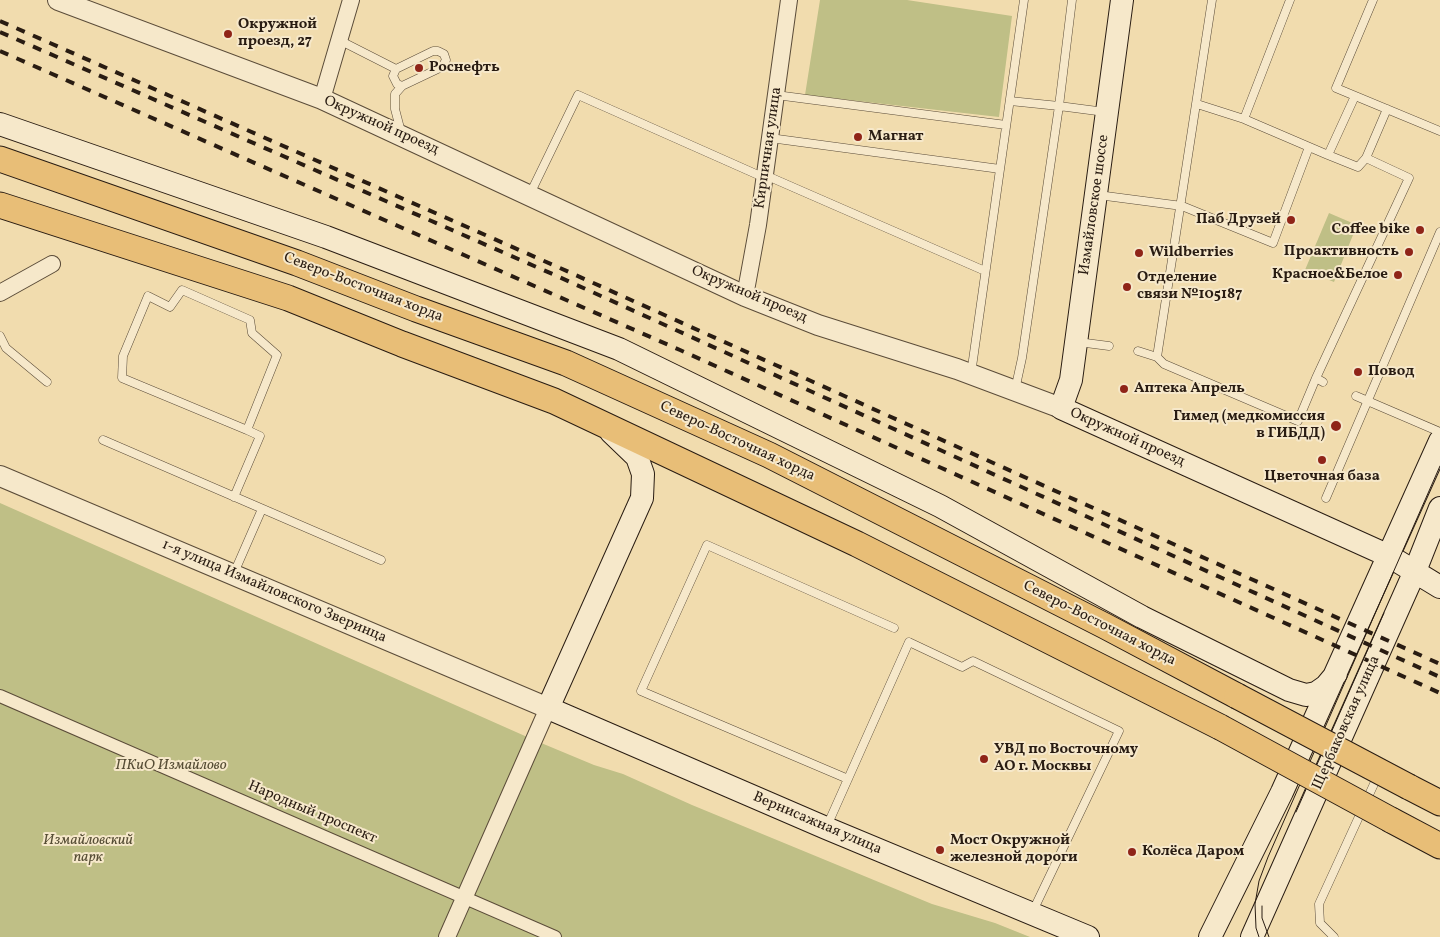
<!DOCTYPE html>
<html>
<head>
<meta charset="utf-8">
<style>
	body { margin:0 }
	canvas { display:block; background:#f1dcae }
</style>
</head>
<body>
<canvas width="1440" height="937"></canvas>
<script>
const context = document.querySelector('canvas').getContext('2d');
context.lineJoin = 'round';
function fill(path, color) { context.fillStyle = color; context.fill(path, 'evenodd'); }
const toPath = rows => new Path2D(rows.map(r => 'M' + r).join(''));
function trace(path, color, width, dash) { context.strokeStyle = color; context.lineWidth = width; context.lineCap = dash ? 'butt' : 'round'; context.setLineDash(dash || []); context.stroke(path); }
function drawText(font, color, halo, rows, align = 'center') {
  context.font = font + ' Vollkorn,serif'; context.lineWidth = 4; context.setLineDash([]); context.textBaseline = 'middle'; context.strokeStyle = halo; context.fillStyle = color; for (const [text, x, y, turn = 0] of rows) {
    context.save(); context.translate(x, y); context.rotate((+turn || 0) * Math.PI / 180); context.textAlign = isNaN(turn) ? turn : align; if (halo) context.strokeText(text, 0, 0); context.fillText(text, 0, 0); context.restore();
  }
}
const green = toPath([
	[820,0,907,0,1012,16,999,117,805,95],
	[1329,213,1357,225,1334,282,1305,270],
	[0,503,534,740,594,765,623,774,692,805,932,904,995,923,1030,937,0,937]
]);
const service = toPath([
	[1212,0,1157,357,1164,364,1298,421,1316,378,1323,382],
	[1373,0,1336,88,1440,131],
	[339,40,396,69,433,51,438,51,444,54,446,60,442,67,402,86,397,84,393,76,396,69],
	[776,95,1006,125],
	[1010,101,1059,106,1072,0],
	[1197,104,1244,119,1290,0],
	[1244,119,1328,155,1355,96],
	[401,132,395,109,395,94,402,86],
	[770,138,1000,169],
	[1328,155,1358,167,1366,158],
	[765,175,985,271],
	[530,194,578,95,765,178],
	[1098,195,1182,206,1273,243,1309,147],
	[0,336,6,348,47,382],
	[1078,342,1109,346],
	[1138,351,1157,357],
	[971,374,1024,0],
	[1316,378,1409,178,1366,158,1387,109],
	[1015,390,1022,358,1059,106,1105,112],
	[1356,396,1440,432],
	[103,440,381,560],
	[234,497,260,436,247,430,277,355,252,333,250,320,182,290,170,307,148,296,123,356,122,378,247,430],
	[1326,498,1440,232],
	[234,573,262,509],
	[848,779,641,691,707,545,894,628],
	[827,826,909,642,962,667,973,661,1119,731,1032,913],
	[1334,937,1320,923,1319,904,1379,773]
]);
const pedestrian = toPath([
	[0,696,555,937]
]);
const minor = toPath([
	[322,99,351,0],
	[0,293,52,264],
	[745,296,758,225,789,0],
	[447,937,548,708]
]);
const tertiary = toPath([
	[58,0,322,99,745,296,818,325,957,369,1061,408],
	[0,476,548,708]
]);
const secondary = toPath([
	[1122,0,1071,380,1061,408,1389,556,1440,587],
	[0,124,326,237,619,349,940,506,1142,617,1289,690,1306,695,1316,693,1326,686,1336,674],
	[611,432,637,457,643,474,642,498,548,708,826,828,1088,937],
	[1210,937,1282,792,1440,441],
	[1252,937,1415,571,1440,508]
]);
const primary = toPath([
	[0,159,297,263,416,309,566,363,769,455,1105,626,1237,696],
	[0,205,288,298,402,344,554,401,857,544,1220,727],
	[1409,787,1440,803],
	[1391,820,1440,846]
]);
const tram = toPath([
	[1296,812,1384,613],
	[1262,906,1262,918,1269,937],
	[1259,937,1256,928,1255,904,1259,881,1268,857,1440,466]
]);
const rail = toPath([
	[0,21,560,268,1440,664],
	[0,32,557,276,1440,677],
	[0,51,680,350,1440,693]
]);
const primaryBridge = toPath([
	[1237,696,1409,787],
	[1220,727,1391,820]
]);
const markers = [
	[228,34,5,"#8f2418"],
	[419,68,5,"#8f2418"],
	[858,137,5,"#8f2418"],
	[1291,220,5,"#8f2418"],
	[1420,230,5,"#8f2418"],
	[1409,252,5,"#8f2418"],
	[1139,253,5,"#8f2418"],
	[1398,275,5,"#8f2418"],
	[1127,287,5,"#8f2418"],
	[1358,372,5,"#8f2418"],
	[1124,389,5,"#8f2418"],
	[1336,426,6,"#8f2418"],
	[1322,460,5,"#8f2418"],
	[984,759,5,"#8f2418"],
	[940,850,5,"#8f2418"],
	[1132,852,5,"#8f2418"]
];
const poiNames = [
	["Окружной",238,25],
	["проезд, 27",238,42],
	["Роснефть",429,68],
	["Магнат",868,137],
	["Паб Друзей",1281,220,"right"],
	["Coffee bike",1410,230,"right"],
	["Проактивность",1399,252,"right"],
	["Wildberries",1149,253],
	["Красное&Белое",1388,275,"right"],
	["Отделение",1137,278],
	["связи №105187",1137,295],
	["Повод",1368,372],
	["Аптека Апрель",1134,389],
	["Гимед (медкомиссия",1325,417,"right"],
	["в ГИБДД)",1325,434,"right"],
	["Цветочная база",1322,477,"center"],
	["УВД по Восточному",994,750],
	["АО г. Москвы",994,767],
	["Мост Окружной",950,841],
	["железной дороги",950,858],
	["Колёса Даром",1142,852]
];
const streetNames = [
	["Окружной проезд",381,126,24],
	["Кирпичная улица",769,148,-82],
	["Измайловское шоссе",1095,205,-82],
	["Северо-Восточная хорда",363,288,21],
	["Окружной проезд",749,295,23],
	["Окружной проезд",1127,438,24],
	["Северо-Восточная хорда",737,442,25],
	["1-я улица Измайловского Зверинца",274,592,23],
	["Северо-Восточная хорда",1099,624,27],
	["Щербаковская улица",1347,723,-66],
	["Народный проспект",312,813,23],
	["Вернисажная улица",817,824,23]
];
const parkNames = [
	["ПКиО Измайлово",171,766],
	["Измайловский",88,841],
	["парк",88,858]
];
fill(green, '#bfbf86');
trace(service, '#5b4c39', 9);
trace(pedestrian, '#5b4c39', 14);
trace(minor, '#5b4c39', 18);
trace(tertiary, '#5b4c39', 22);
trace(secondary, '#291c12', 24);
trace(primary, '#291c12', 27);
trace(service, '#f6e8ca', 8);
trace(pedestrian, '#f6e8ca', 12);
trace(minor, '#f6e8ca', 16);
trace(tertiary, '#f6e8ca', 20);
trace(secondary, '#f6e8ca', 22);
trace(primary, '#e8be77', 25);
trace(tram, '#291c12', 1);
trace(rail, '#291c12', 4, [9, 9]);
trace(primaryBridge, '#291c12', 27, []);
trace(primaryBridge, '#e8be77', 25);
for (const [x, y, r, color] of markers) { const dot = new Path2D(); dot.arc(x, y, r, 0, 2 * Math.PI); context.fillStyle = color; context.fill(dot); trace(dot, '#f6e8ca', 2); }
drawText('bold 15px', '#291c12', '#f6e8ca', poiNames, 'left');
drawText('15px', '#291c12', '#f6e8ca', streetNames);
drawText('italic 15px', '#564d35', '#f6e8ca', parkNames);
</script>
</body>
</html>
